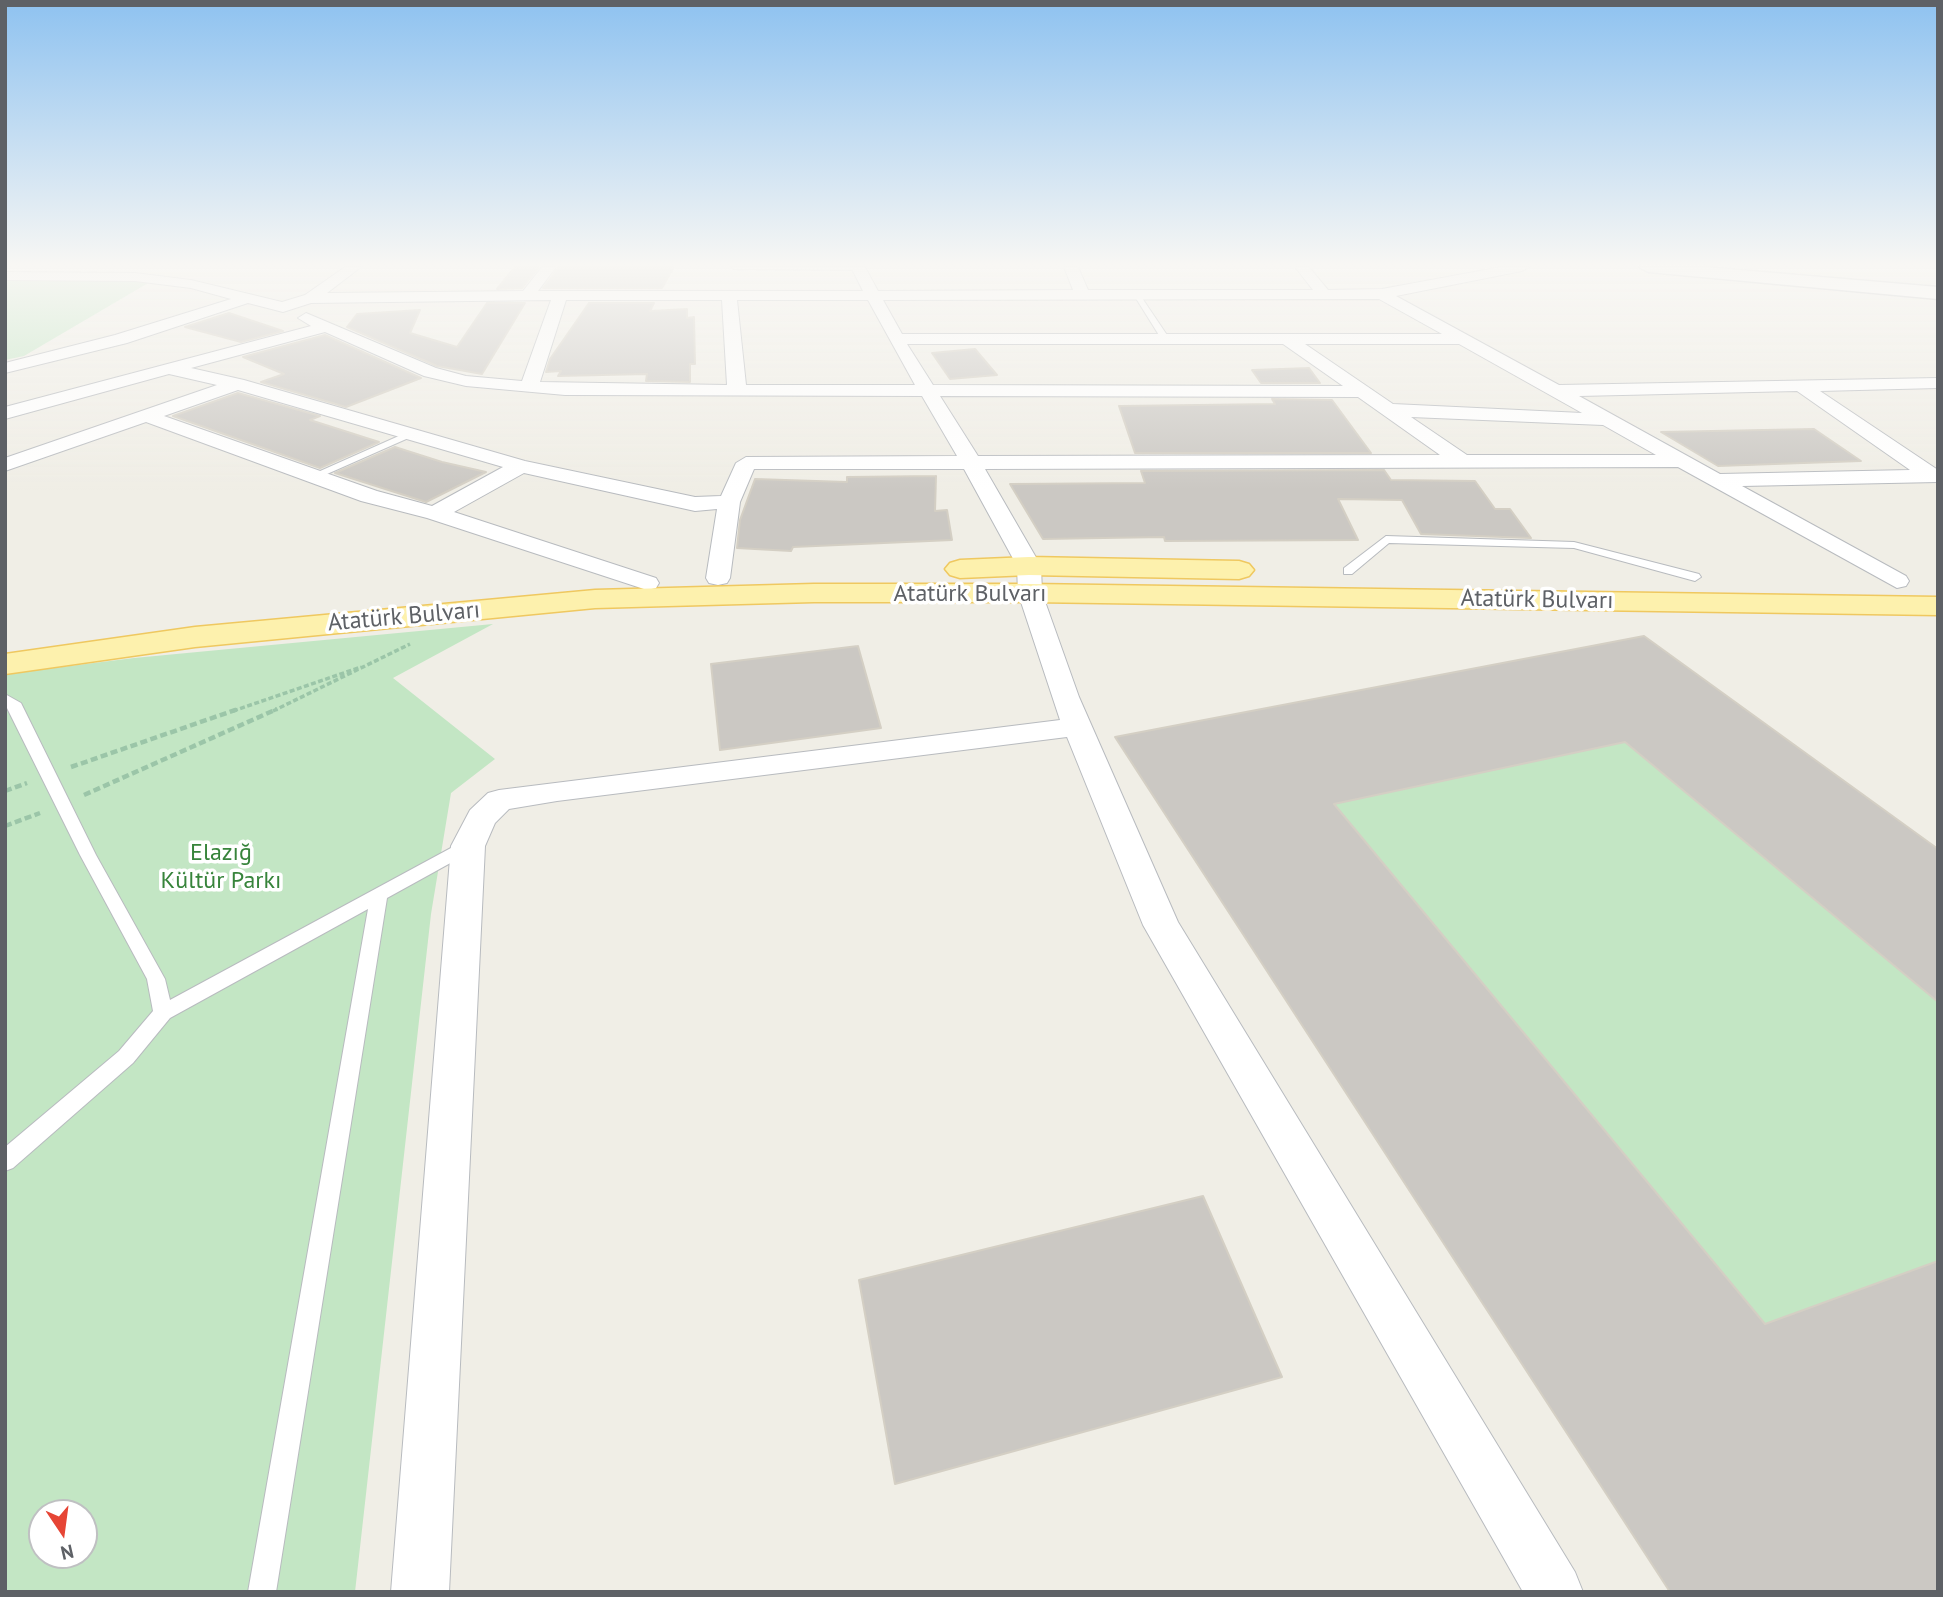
<!DOCTYPE html>
<html>
<head>
<meta charset="utf-8">
<style>
	body { margin:0 }
	#map { position:relative; width:1943px; height:1597px; overflow:hidden; background:#f0eee6; font-family:"PT Sans",sans-serif }
	canvas { display:block }
	.frame { position:absolute; inset:0; border:7px solid #5e6166; pointer-events:none }
	.north { position:absolute; left:28px; top:1499px; width:70px; height:70px; box-sizing:border-box; background:#fff; border:2px solid #bfc0c2; border-radius:50%; rotate:167deg; font-size:19px; font-weight:700; line-height:28px; text-align:center; color:#5e6166 }
	.north::after { content:''; display:block; margin:auto; width:24px; height:32px; background:#e64535; clip-path:polygon(50% 0,100% 100%,50% 72%,0 100%) }
</style>
</head>
<body>
<div id="map">
<canvas width="1943" height="1597"></canvas>
<div class="frame"></div>
<div class="north">N</div>
</div>
<script>
const context = document.querySelector('canvas').getContext('2d');
context.lineJoin = 'round';
function fill(path, color) { context.fillStyle = color; context.fill(path, 'evenodd'); }
const toPath = rows => new Path2D(rows.map(r => 'M' + r).join(''));
function trace(path, color, width, dash) { context.strokeStyle = color; context.lineWidth = width; context.lineCap = dash ? 'butt' : 'round'; context.setLineDash(dash || []); context.stroke(path); }
function drawText(font, color, halo, rows, align = 'center') {
  context.font = font + ' "PT Sans",sans-serif'; context.lineWidth = 7; context.setLineDash([]); context.textBaseline = 'middle'; context.strokeStyle = halo; context.fillStyle = color; for (const [text, x, y, turn = 0] of rows) {
    context.save(); context.translate(x, y); context.rotate((+turn || 0) * Math.PI / 180); context.textAlign = isNaN(turn) ? turn : align; if (halo) context.strokeText(text, 0, 0); context.fillText(text, 0, 0); context.restore();
  }
}
const green = toPath([
	[66,277,150,282,24,356,5,360,5,278],
	[493,624,393,678,495,759,451,793,431,914,355,1592,5,1592,5,674,134,658],
	[42,1513,84,1513,84,1555,42,1555],
	[1644,636,1938,849,1938,1592,1670,1592,1115,737]
]);
const building = toPath([
	[515,267,539,267,522,288,497,289,515,267],
	[559,267,674,267,662,288,543,288,559,267],
	[487,303,525,303,482,374,437,366,347,327,357,314,420,310,410,333,457,347,487,303],
	[589,303,654,303,650,311,687,309,687,318,694,317,695,364,690,364,690,382,646,381,647,374,558,376,561,371,546,372,550,359,589,303],
	[229,313,283,331,241,342,185,327,229,313],
	[325,335,421,378,346,407,261,382,284,374,243,357,325,335],
	[975,349,997,375,950,379,932,353,975,349],
	[1309,368,1320,383,1261,383,1252,370,1309,368],
	[238,393,320,416,310,420,379,442,320,468,173,416,238,393],
	[1272,399,1332,400,1371,453,1135,453,1119,406,1275,404,1272,399],
	[1814,429,1861,461,1718,466,1661,432,1814,429],
	[395,447,442,462,486,472,426,502,335,473,395,447],
	[1384,470,1391,480,1475,481,1495,509,1510,509,1531,538,1421,534,1402,500,1338,499,1358,540,1165,541,1164,537,1043,539,1010,484,1145,483,1141,471,1384,470],
	[936,476,935,511,947,510,952,540,793,547,791,551,737,548,740,520,755,479,847,482,847,477,936,476],
	[1644,636,1938,849,1938,1002,1625,742,1334,804,1765,1324,1938,1261,1938,1592,1670,1592,1115,737,1644,636],
	[858,646,881,728,720,750,711,664,858,646],
	[1203,1196,1282,1377,895,1484,859,1280,1203,1196]
]);
const pathFar1 = toPath([
	[233,711,361,667],
	[273,711,410,644]
]);
const path = toPath([
	[71,767,238,709],
	[5,791,27,783],
	[84,795,277,709],
	[5,826,40,813]
]);
const service = toPath([
	[731,267,861,267,862,268,858,270,734,269,731,267],
	[1132,292,1138,292,1169,338,1168,340,1162,340,1132,292],
	[410,431,413,432,413,436,318,478,309,476,410,431],
	[1386,536,1574,542,1699,574,1701,577,1695,581,1574,548,1389,543,1352,574,1344,574,1344,568,1386,536],
	[5,694,21,703,96,855,165,979,170,1000,462,842,468,840,476,846,474,850,387,898,276,1592,248,1592,368,909,170,1018,133,1063,13,1168,5,1171,5,1147,119,1051,153,1011,147,979,80,855,5,704,5,694]
]);
const minor = toPath([
	[345,267,361,267,327,293,523,291,542,267,556,267,538,291,863,291,851,267,865,267,878,291,1073,290,1064,267,1078,267,1088,290,1313,290,1295,267,1309,267,1328,290,1382,289,1501,267,1529,267,1522,271,1396,296,1559,385,1938,378,1938,388,1820,391,1938,470,1938,482,1742,486,1906,576,1909,581,1906,586,1897,588,1678,467,985,469,1041,566,1042,593,1079,697,1178,922,1575,1572,1583,1592,1523,1592,1143,925,1067,737,557,801,509,809,495,823,485,846,449,1592,391,1592,451,846,470,810,488,793,499,790,1060,720,1018,593,1017,566,964,469,754,469,740,502,730,578,727,583,718,585,709,583,706,578,717,509,695,511,524,473,454,512,656,578,659,583,656,588,647,590,427,518,361,501,146,422,5,471,5,458,217,385,169,374,5,419,5,407,311,326,298,318,306,313,436,368,466,376,522,381,551,300,311,303,283,312,248,303,127,343,5,373,5,363,115,335,231,299,191,288,135,281,5,280,5,272,135,273,191,280,282,302,305,295,345,267],
	[1379,299,1442,334,902,334,883,300,1379,299],
	[566,300,722,300,727,385,540,382,566,300],
	[737,300,868,300,915,385,746,385,737,300],
	[325,332,424,376,466,386,565,395,922,396,957,456,746,457,736,463,721,496,695,497,525,461,244,380,191,368,325,332],
	[907,344,1283,344,1343,386,933,385,907,344],
	[1305,344,1459,344,1582,413,1393,404,1305,344],
	[238,390,503,467,432,506,377,491,164,416,238,390],
	[1797,391,1910,470,1720,474,1579,396,1797,391],
	[940,396,1358,397,1440,455,978,456,940,396],
	[1411,417,1603,425,1656,455,1467,455,1411,417]
]);
const secondary = toPath([
	[1639,267,1704,267,1938,287,1938,299,1648,272,1639,267]
]);
const primary = toPath([
	[1029,557,1239,561,1249,564,1254,570,1249,576,1239,579,1029,575,960,578,950,575,945,569,950,563,960,560,1029,557],
	[814,584,1030,584,1938,597,1938,615,1030,602,814,602,595,608,195,647,5,674,5,654,195,627,595,590,814,584]
]);
const streetNames = [
	["Atatürk Bulvarı",970,594],
	["Atatürk Bulvarı",1537,600,1],
	["Atatürk Bulvarı",404,617,-5]
];
const parkNames = [
	["Elazığ",221,853],
	["Kültür Parkı",221,881]
];
fill(green, '#c3e6c4');
fill(building, '#cbc8c3');
trace(building, '#d4cfc4', 2);
trace(service, '#b8bbbf', 2);
trace(minor, '#b8bbbf', 2);
trace(secondary, '#b7babf', 3);
trace(primary, '#efc860', 3);
trace(pathFar1, '#9bc5a8', 3.5, [5, 2.5]);
trace(path, '#9bc5a8', 4.5, [7, 3.5]);
fill(service, '#fff');
fill(minor, '#fff');
fill(secondary, '#fff');
fill(primary, '#fdf1ad');
const sky = context.createLinearGradient(0, 0, 0, 490);
sky.addColorStop(0, '#8ec2f0');
sky.addColorStop(0.54, '#f8f7f4');
sky.addColorStop(1, '#f8f7f400');
context.fillStyle = sky;
context.fillRect(0, 0, 1943, 490);
drawText('24px', '#5e6166', '#fff', streetNames);
drawText('24px', '#37843b', '#fff', parkNames);
</script>
</body>
</html>
